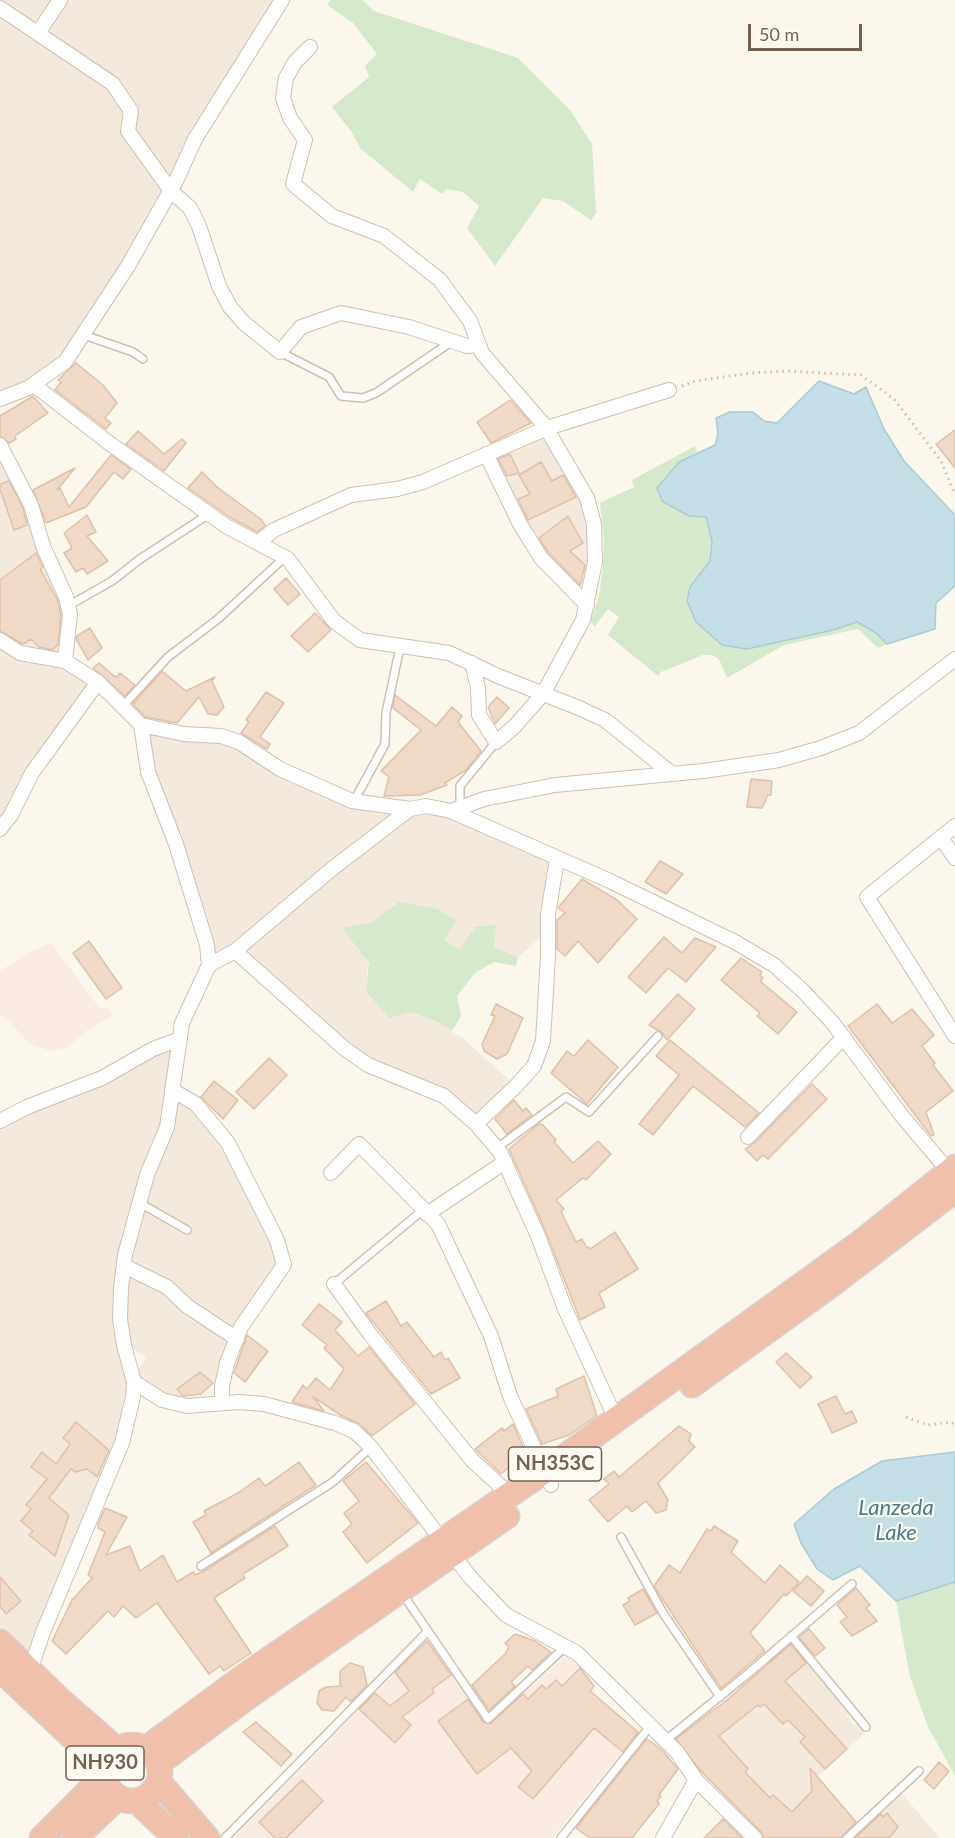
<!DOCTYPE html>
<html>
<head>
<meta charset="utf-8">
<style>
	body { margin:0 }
	#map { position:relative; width:955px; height:1838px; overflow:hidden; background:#fbf7ed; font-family:Lato,sans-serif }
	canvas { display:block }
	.scale { position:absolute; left:748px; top:24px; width:114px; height:27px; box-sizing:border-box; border:3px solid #766051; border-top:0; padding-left:8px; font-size:18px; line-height:21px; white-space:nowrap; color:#766051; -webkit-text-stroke:4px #fefbf4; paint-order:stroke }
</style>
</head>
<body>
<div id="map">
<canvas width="955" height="1838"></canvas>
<div class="scale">50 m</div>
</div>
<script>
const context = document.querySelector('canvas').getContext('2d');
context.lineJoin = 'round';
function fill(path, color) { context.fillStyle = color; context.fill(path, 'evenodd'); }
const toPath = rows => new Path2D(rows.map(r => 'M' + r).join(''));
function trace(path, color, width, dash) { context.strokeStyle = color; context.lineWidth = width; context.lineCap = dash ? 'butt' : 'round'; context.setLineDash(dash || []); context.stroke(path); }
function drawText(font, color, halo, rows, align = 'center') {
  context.font = font + ' Lato,sans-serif'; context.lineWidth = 4.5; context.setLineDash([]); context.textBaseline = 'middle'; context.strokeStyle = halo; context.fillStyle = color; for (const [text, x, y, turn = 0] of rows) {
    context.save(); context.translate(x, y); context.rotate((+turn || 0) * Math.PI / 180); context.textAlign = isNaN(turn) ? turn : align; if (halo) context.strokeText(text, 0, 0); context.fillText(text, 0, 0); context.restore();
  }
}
const residential = toPath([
	[0,0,278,0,65,362,0,399],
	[547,435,579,495,589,522,590,573,578,589,534,541,491,455],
	[0,445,66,597,65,661,0,640],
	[0,645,28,663,35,658,49,668,56,662,65,664,92,686,0,820],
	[141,725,221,736,328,792,426,806,557,859,548,940,539,939,518,957,494,947,460,951,443,940,456,921,399,902,370,923,366,992,410,1012,436,1021,465,1040,516,1086,476,1124,459,1107,368,1065,237,951,209,965],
	[180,1039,167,1127,121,1288,133,1397,31,1667,0,1644,0,1121],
	[178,1102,203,1116,226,1148,265,1224,279,1264,232,1331,193,1306,194,1302,162,1280,131,1264,142,1210,185,1235,192,1230,146,1202],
	[133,1271,232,1340,214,1383,201,1394,170,1397,135,1375,146,1357,132,1348,127,1320,129,1276],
	[790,1643,849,1712,846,1715,854,1726,857,1724,865,1733,817,1777,857,1823,840,1838,765,1838,762,1836,765,1833,697,1769,673,1739,704,1714,721,1705,769,1664,769,1659],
	[902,1794,940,1838,851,1838,865,1828]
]);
const commercial = toPath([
	[51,943,100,1009,108,1007,112,1016,87,1030,68,1047,51,1051,30,1044,3,1015,0,1016,0,971,27,953],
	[427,1641,488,1725,567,1655,590,1677,588,1679,594,1686,596,1696,638,1733,552,1838,233,1838]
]);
const green = toPath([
	[331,0,362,0,374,11,518,58,570,110,592,144,596,213,591,220,563,201,543,198,495,266,467,228,479,206,463,192,446,189,442,194,420,179,413,192,360,148,351,131,332,107,369,77,365,66,377,54,353,23,327,5],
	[695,446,697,452,679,462,678,509,689,516,706,517,712,541,710,561,690,587,696,622,722,645,746,649,833,630,857,622,876,633,887,644,878,648,858,629,784,645,727,678,719,659,712,655,703,655,661,672,658,676,608,635,619,617,608,609,595,626,590,621,599,597,603,565,604,540,600,503,634,487,632,480],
	[399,902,438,909,456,921,444,940,460,950,475,927,496,925,494,947,518,957,516,966,494,962,475,973,457,996,461,1016,452,1031,436,1021,410,1012,389,1018,366,991,369,963,342,928,370,923],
	[955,1582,955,1776,928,1727,910,1677,896,1601]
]);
const water = toPath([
	[819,381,854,394,866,387,884,429,904,461,955,515,955,586,936,603,935,629,887,644,876,633,857,622,833,630,747,649,722,645,696,622,687,601,690,587,710,561,712,541,706,517,689,516,662,501,657,488,679,462,715,445,718,434,716,418,730,412,753,412,764,421,777,423,819,381],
	[955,1452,955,1582,896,1601,860,1566,833,1580,817,1569,801,1543,794,1524,834,1489,882,1461,955,1452]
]);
const building = toPath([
	[76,363,103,385,117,403,105,418,111,423,106,429,55,390,61,382,58,380,76,363],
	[33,396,48,413,15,436,16,439,9,443,0,436,0,416,33,396],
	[510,400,531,423,491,443,477,422,510,400],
	[955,430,955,468,936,444,955,430],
	[138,431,164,454,182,439,186,443,164,471,126,444,138,431],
	[510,454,519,473,507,476,498,459,510,454],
	[111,455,131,469,123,479,114,472,86,507,46,523,33,490,75,468,57,490,60,488,69,507,111,455],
	[541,462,552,481,563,475,576,497,528,520,518,499,530,494,519,475,541,462],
	[202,472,217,487,262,520,265,526,257,532,231,518,188,488,202,472],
	[9,481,23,508,27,525,14,530,0,489,0,484,9,481],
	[87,515,96,532,87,536,108,561,87,574,83,568,76,572,64,553,72,548,64,533,87,515],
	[568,516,583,543,570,551,585,565,580,585,548,552,539,538,568,516],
	[36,553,43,567,40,569,57,599,61,615,58,645,52,650,39,647,31,639,23,644,0,631,0,580,36,553],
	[286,578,300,594,288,605,274,589,286,578],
	[315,613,331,630,308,652,291,636,315,613],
	[90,628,102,648,88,660,76,639,77,636,90,628],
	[99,663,114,676,117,677,120,673,135,685,125,696,93,668,99,663],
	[162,671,186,691,215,677,212,681,224,707,217,715,208,714,199,697,177,723,145,717,133,704,162,671],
	[266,692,284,703,260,737,270,744,267,749,241,733,249,722,246,720,266,692],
	[395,695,436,726,452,707,462,716,458,722,481,751,466,770,445,783,447,785,420,795,384,796,389,777,381,771,421,730,393,708,395,695],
	[497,697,509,708,495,724,488,707,497,697],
	[751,779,772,781,771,795,768,795,762,808,747,807,751,779],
	[660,861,683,874,666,894,645,882,660,861],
	[582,879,617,900,637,919,598,963,578,941,565,956,557,949,557,920,565,913,558,908,582,879],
	[664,937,682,953,695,938,716,947,686,982,668,968,646,993,628,977,664,937],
	[89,941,122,988,106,999,73,953,89,941],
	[741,958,762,972,760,975,763,978,760,981,797,1012,778,1034,757,1016,760,1013,721,980,741,958],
	[678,994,695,1009,667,1040,661,1032,649,1025,678,994],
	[496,1004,523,1018,507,1054,497,1059,484,1051,482,1044,495,1016,491,1015,496,1004],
	[877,1004,892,1023,912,1009,934,1035,922,1046,935,1063,933,1065,953,1091,926,1112,934,1135,931,1136,848,1026,877,1004],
	[588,1040,618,1067,587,1104,551,1073,567,1051,574,1056,588,1040],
	[670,1040,759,1113,745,1127,693,1086,653,1135,639,1124,679,1075,656,1056,670,1040],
	[269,1058,287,1075,254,1109,236,1092,269,1058],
	[214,1081,238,1100,223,1119,201,1097,214,1081],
	[812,1084,827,1099,768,1159,763,1155,757,1161,745,1149,754,1143,812,1084],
	[514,1100,523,1111,526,1108,532,1115,507,1134,495,1119,514,1100],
	[539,1124,543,1125,556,1140,554,1142,573,1163,598,1141,611,1154,586,1180,583,1178,556,1200,564,1209,561,1211,576,1242,582,1239,587,1248,589,1247,590,1249,615,1232,638,1269,599,1293,605,1307,580,1320,546,1232,509,1149,539,1124],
	[386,1301,401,1326,407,1322,434,1357,441,1352,445,1360,448,1358,460,1378,431,1394,366,1313,386,1301],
	[319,1304,342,1322,335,1330,358,1356,369,1347,415,1404,372,1436,360,1424,342,1416,313,1397,324,1411,292,1402,303,1385,307,1389,316,1378,330,1390,344,1369,324,1348,327,1345,302,1325,319,1304],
	[247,1335,268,1351,245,1382,234,1373,247,1335],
	[786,1353,812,1377,800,1388,776,1362,786,1353],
	[200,1372,213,1383,201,1394,183,1396,177,1389,200,1372],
	[584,1376,597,1416,569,1435,542,1444,526,1409,558,1396,556,1389,584,1376],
	[836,1396,845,1414,852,1411,857,1422,832,1433,818,1404,836,1396],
	[76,1422,109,1450,97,1477,87,1469,75,1472,71,1469,49,1498,69,1515,55,1556,29,1535,33,1531,21,1521,31,1509,26,1505,47,1479,31,1467,42,1452,56,1464,70,1444,63,1438,76,1422],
	[513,1424,526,1454,501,1474,475,1449,502,1428,504,1431,513,1424],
	[679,1426,691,1434,689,1441,695,1447,658,1483,668,1500,666,1510,656,1513,646,1501,632,1512,627,1506,608,1522,589,1500,609,1484,604,1479,614,1471,619,1477,679,1426],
	[299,1462,316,1485,211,1553,193,1522,206,1515,204,1511,238,1493,259,1478,265,1486,299,1462],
	[366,1462,418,1523,367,1563,343,1532,352,1524,344,1513,359,1501,343,1481,366,1462],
	[105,1508,127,1517,106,1555,130,1546,140,1571,163,1555,177,1582,193,1572,195,1575,204,1571,275,1526,288,1546,243,1574,245,1578,214,1598,251,1653,224,1671,220,1666,209,1674,157,1603,136,1618,123,1606,114,1617,108,1611,66,1654,52,1641,72,1600,92,1578,88,1575,105,1532,98,1528,98,1524,105,1508],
	[714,1526,738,1541,731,1552,765,1583,780,1565,799,1582,786,1596,784,1594,750,1633,765,1651,721,1688,654,1586,669,1565,680,1573,707,1529,711,1531,714,1526],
	[807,1576,824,1591,811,1606,793,1591,807,1576],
	[0,1577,21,1601,6,1614,0,1606,0,1577],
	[856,1588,870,1605,866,1608,877,1621,852,1636,840,1622,847,1617,837,1605,856,1588],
	[643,1589,657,1613,635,1625,623,1605,630,1601,628,1598,643,1589],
	[809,1629,825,1648,815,1656,799,1637,809,1629],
	[515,1634,535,1641,551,1652,532,1670,528,1666,511,1682,515,1686,489,1710,472,1685,505,1654,509,1647,505,1643,515,1634],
	[427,1641,451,1675,432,1689,434,1693,402,1717,411,1725,395,1743,359,1709,375,1693,390,1706,409,1691,395,1672,427,1641],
	[791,1644,806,1663,785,1681,847,1749,825,1769,800,1742,805,1737,788,1720,783,1724,764,1704,760,1707,758,1705,719,1736,748,1769,745,1772,770,1798,773,1795,792,1812,812,1791,810,1768,856,1822,841,1838,764,1838,761,1832,700,1770,676,1739,728,1699,791,1644],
	[350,1663,363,1667,367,1685,351,1702,346,1697,334,1711,322,1710,317,1703,319,1691,326,1687,340,1686,340,1671,350,1663],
	[580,1668,594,1686,590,1691,638,1732,623,1752,594,1728,533,1799,518,1787,532,1771,511,1748,477,1774,438,1721,468,1699,483,1722,490,1724,523,1694,528,1699,542,1685,546,1689,556,1680,562,1686,580,1668],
	[256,1722,292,1754,281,1766,243,1732,256,1722],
	[647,1739,661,1749,678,1769,659,1795,661,1796,657,1801,659,1804,632,1838,590,1838,576,1828,647,1739],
	[939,1762,949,1771,934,1789,924,1780,939,1762],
	[302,1780,323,1801,286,1838,275,1838,259,1822,302,1780],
	[887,1813,898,1827,889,1838,855,1838,881,1814,883,1817,887,1813],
	[723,1819,742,1838,704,1838,723,1819]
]);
const path = toPath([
	[682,386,695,381,752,373,786,371,861,375,894,399,941,461,955,495],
	[906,1417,928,1425,951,1422,955,1425]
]);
const lane = toPath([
	[84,335,133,352,143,359],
	[280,352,329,377,341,396,363,398,376,393,451,342],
	[68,606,112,581,140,559,209,514],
	[122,707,168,657,218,619,285,557],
	[354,801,385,744,386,713,400,647],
	[460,807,460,786,496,742],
	[497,1148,566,1097,589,1112,658,1036],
	[138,1202,187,1230],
	[334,1284,423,1210],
	[621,1537,663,1613,720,1697],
	[201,1566,333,1482,371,1447],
	[402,1593,488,1719,565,1647],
	[791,1636,866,1727],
	[666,1740,750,1672,852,1584],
	[225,1838,427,1632],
	[561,1838,651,1725],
	[847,1838,919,1771]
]);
const street = toPath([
	[0,8,113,84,131,111,128,131,171,191,190,208,199,226,219,286,230,307,244,323,280,352,301,327,341,313,409,327,467,346,477,345],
	[38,33,60,0],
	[310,47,295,62,286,78,283,98,290,118,305,140,293,184,332,216,384,236,440,280,470,321,482,353,545,426,587,498,594,524,595,562,583,620,543,694,514,727,496,742,479,715,478,688,472,663],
	[34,385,109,443,226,526,288,559,334,621,360,640,449,653,498,676,579,708,605,720,671,773],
	[0,399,28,388,65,362,128,266,176,181,195,139,282,0],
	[0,445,31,505,43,546,66,597,70,614,65,661],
	[486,454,520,524,541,558,587,605],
	[259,542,274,530,351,495,397,489,423,482,547,428,669,390],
	[0,640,20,653,65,661,98,682,141,725,184,734,221,736,239,742,280,769,352,801,410,809,426,806,451,811,610,881,735,942,774,965,802,990,832,1022,902,1116,952,1175],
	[451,811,484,799,555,785,703,771,779,760,821,748,859,733,955,659],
	[955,826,867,897,955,1036],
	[0,829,11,815,32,773,98,682],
	[941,838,955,858],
	[235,951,345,1049,368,1065,444,1096,476,1124,500,1152,538,1236,565,1309,616,1419],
	[209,965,235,951,333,868,410,809],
	[172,1090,196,1104,228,1143,277,1240,284,1265,241,1327,227,1363,222,1386,222,1403],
	[0,1121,27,1107,102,1078,153,1049,180,1039],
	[476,1124,516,1086,534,1066,543,1041,548,956,548,914,557,859],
	[748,1137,844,1037],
	[331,1173,359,1144,438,1224,491,1336,510,1396,551,1485],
	[427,1214,505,1162],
	[124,1266,167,1287,187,1306,237,1339],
	[334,1284,370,1334,472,1460,510,1495],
	[134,1382,162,1400,187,1406,239,1402,264,1404,335,1423,354,1431,371,1447,470,1577,506,1615,577,1653,677,1752,696,1780],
	[30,1671,43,1632,122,1443,133,1397,134,1382,124,1345,120,1319,121,1288,125,1255,147,1175,167,1127,182,1023,209,965,207,945,176,844,148,772,141,725],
	[663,1838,696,1780,755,1838]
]);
const highway = toPath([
	[692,1385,832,1284,955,1190],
	[0,1642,62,1702,116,1749],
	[0,1669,104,1767],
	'104 1773a28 28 0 1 1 56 0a28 28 0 1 1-56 0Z',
	[147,1748,242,1678,556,1463,860,1243,955,1167],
	[159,1763,246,1698,507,1516],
	[159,1782,207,1838],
	[137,1801,176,1838],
	[42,1838,104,1776],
	[75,1838,118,1797]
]);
const shields = [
	[555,1464,93],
	[105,1763,78]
];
const shieldNames = [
	["NH353C",555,1464],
	["NH930",105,1763]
];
const waterNames = [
	["Lanzeda",896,1508],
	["Lake",896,1533]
];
fill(residential, '#f3e9dc');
fill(commercial, '#faebe3');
fill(green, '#d6e9cc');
fill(water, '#c3dee4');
trace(water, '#aaccd5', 1.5);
fill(building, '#efd9c7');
trace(building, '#e0c1a9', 1.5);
trace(lane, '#cec0b3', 10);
trace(street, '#cec0b3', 16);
trace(highway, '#d9d2ce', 27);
trace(path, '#d4bcaa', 3, [1.5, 4.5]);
trace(lane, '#fff', 7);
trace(street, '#fff', 14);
trace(highway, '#f0c0aa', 24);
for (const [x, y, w] of shields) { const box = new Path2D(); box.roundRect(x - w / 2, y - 17, w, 34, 4.5); context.fillStyle = '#fefbf4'; context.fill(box); trace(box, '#766051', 1.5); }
drawText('bold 20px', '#766051', null, shieldNames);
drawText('italic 22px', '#4c7a87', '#fefbf4', waterNames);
</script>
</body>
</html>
